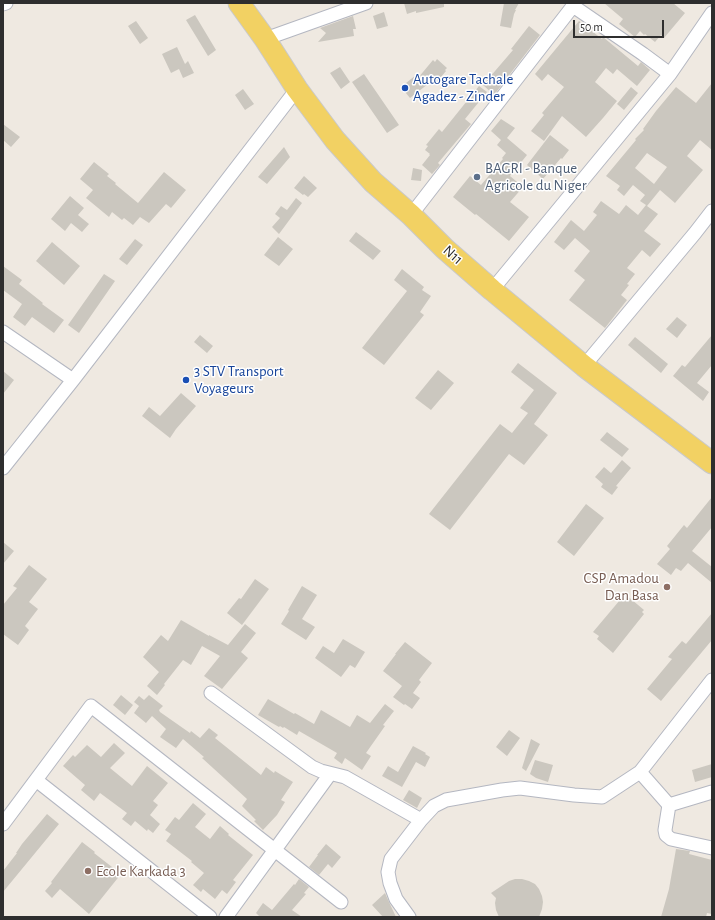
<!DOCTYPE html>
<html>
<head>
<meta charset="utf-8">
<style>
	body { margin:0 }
	#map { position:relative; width:715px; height:920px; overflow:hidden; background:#efe9e1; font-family:"Alegreya Sans",sans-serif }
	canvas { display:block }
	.frame { position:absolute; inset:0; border:4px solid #2e2e2e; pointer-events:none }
	.scale { position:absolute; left:573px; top:20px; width:91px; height:18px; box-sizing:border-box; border:2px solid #2e2e2e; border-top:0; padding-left:5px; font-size:12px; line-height:14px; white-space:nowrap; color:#2e2e2e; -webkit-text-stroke:3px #fff; paint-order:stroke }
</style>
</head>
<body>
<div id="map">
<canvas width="715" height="920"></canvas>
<div class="frame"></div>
<div class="scale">50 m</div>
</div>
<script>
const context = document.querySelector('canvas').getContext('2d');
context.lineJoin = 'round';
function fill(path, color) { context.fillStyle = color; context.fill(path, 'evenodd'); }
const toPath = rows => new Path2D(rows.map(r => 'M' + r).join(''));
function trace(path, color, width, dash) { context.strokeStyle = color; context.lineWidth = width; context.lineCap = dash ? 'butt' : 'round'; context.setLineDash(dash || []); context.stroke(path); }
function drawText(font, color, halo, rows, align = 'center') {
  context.font = font + ' "Alegreya Sans",sans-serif'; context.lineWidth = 3; context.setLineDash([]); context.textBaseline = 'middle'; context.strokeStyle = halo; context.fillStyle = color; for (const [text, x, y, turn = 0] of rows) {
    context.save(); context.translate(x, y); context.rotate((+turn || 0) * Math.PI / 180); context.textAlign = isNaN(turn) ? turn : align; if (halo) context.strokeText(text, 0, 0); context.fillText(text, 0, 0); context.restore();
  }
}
const building = toPath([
	[404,3,444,3,444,7,416,13,416,11,407,14],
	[504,3,519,3,515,10,516,10,514,14,511,28,500,26],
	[604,3,673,3,685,13,664,38,661,35,655,42,645,34,644,35,640,31,635,37,619,24,623,19],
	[384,12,388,26,377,29,373,16],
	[195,15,216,50,208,56,186,20],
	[353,16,356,29,353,29,354,36,318,42,326,33,320,28],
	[136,21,148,38,140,44,128,26],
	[579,21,602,39,603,37,638,66,641,62,650,70,637,86,617,69,613,74,606,68,595,82,617,101,603,118,586,137,562,116,544,141,531,131,544,115,542,113,564,87,548,74,542,81,535,74],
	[529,26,540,35,494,95,483,85,513,50,511,49],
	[177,47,185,64,188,61,194,73,183,78,179,69,171,73,162,54],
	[437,59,447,68,445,70,446,71,436,83,435,82,432,85,430,83,428,85,428,84,410,98,401,87,416,75,418,78,433,60,435,62],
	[340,67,350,82,341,89,330,73],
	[364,74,399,125,387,133,352,82],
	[712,83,712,150,700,140,687,156,703,170,675,203,660,190,647,206,658,214,644,231,661,244,650,257,642,250,627,268,635,274,627,284,629,285,621,295,627,300,605,328,569,300,585,280,574,271,590,251,575,238,564,250,554,242,571,220,584,231,597,215,593,212,601,201,619,214,626,205,638,215,646,205,640,201,645,195,633,185,624,196,617,190,620,186,606,176,636,140,635,139,644,130,643,129,656,111,676,87,696,103],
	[647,153,667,167,654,184,635,168],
	[479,86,487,92,465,119,471,124,438,163,440,165,432,174,422,165,430,155,429,155,430,154,425,150,428,146,426,145,439,129,442,132],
	[631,87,638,93,624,110,617,104],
	[243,89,254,104,245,110,235,95],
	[501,119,515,128,507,138,527,155,510,176,523,187,510,202,529,217,509,241,476,214,475,215,453,197,470,176,481,185,503,159,502,158,506,153,497,145,501,140,491,131],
	[3,124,20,137,11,147,3,140],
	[550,135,569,150,562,159,561,158,543,179,527,165],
	[284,147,290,157,267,184,258,177],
	[94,162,109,174,107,176,116,183,115,184,138,203,164,172,186,190,171,208,166,204,149,223,140,217,133,225,124,218,122,220,112,212,109,217,86,198,93,190,80,179],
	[413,168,422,170,421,181,411,180],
	[304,176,317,188,308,197,304,194,303,195,294,188],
	[70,196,84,208,78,215,89,224,82,232,71,223,65,231,51,219],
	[296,198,302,203,279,234,272,227,280,218,275,214,281,206,287,210],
	[356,232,381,251,373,260,349,241],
	[278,237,293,249,279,266,264,255],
	[135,239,143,245,127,265,119,259],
	[52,242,80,266,64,285,36,261],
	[3,266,22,280,19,284,43,303,42,304,64,320,54,333,32,317,25,326,13,317,22,304,3,290],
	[402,269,424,287,422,290,431,296,420,312,424,315,384,365,362,348,407,291,394,280],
	[104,274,115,281,79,333,68,325],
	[677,317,687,325,677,338,666,329],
	[200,335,213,346,207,353,194,342],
	[712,335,712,365,697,383,709,392,703,401,673,376,682,365,685,367],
	[635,337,668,364,661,373,628,345],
	[518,363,557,393,534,424,548,435,524,465,509,454,450,530,429,514,500,424,512,433,528,413,520,408,534,390,511,372],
	[438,370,454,383,431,410,415,398],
	[3,371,14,380,3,394],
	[181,393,196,406,176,429,170,438,142,416,149,407,160,416],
	[607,432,629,449,622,457,600,440],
	[622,460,631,468,616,486,618,487,612,495,601,487,603,484,595,477,604,467,611,473],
	[712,497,712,527,692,551,712,567,712,583,688,563,681,571,676,568,671,575,657,564,670,549,667,546,684,525,687,528],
	[586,504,604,518,574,556,557,542],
	[3,542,14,551,3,564],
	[29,565,47,579,29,602,38,609,25,626,29,630,18,645,3,634,3,605,17,588,13,586],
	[255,579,269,589,242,625,227,613,239,598,241,599],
	[302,586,317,595,302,619,315,627,306,640,281,624,289,611,288,610],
	[625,594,644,610,642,612,644,614,613,653,597,639,599,636,593,632],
	[712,613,712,640,661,701,647,689,672,659,668,657,682,641,686,644],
	[181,620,209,636,209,635,228,645,245,624,256,633,241,652,248,658,222,689,204,676,220,656,202,646,191,665,183,660,164,684,165,685,157,695,147,686,159,672,143,657,161,635,168,641],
	[343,639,365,652,355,668,350,665,341,677,315,658,323,646,334,653],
	[405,642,432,663,419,680,421,682,413,693,420,698,412,709,405,704,404,705,393,697,402,686,383,671,396,654,395,654],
	[121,695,133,705,125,715,113,705],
	[149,695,163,706,159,710,160,712,190,733,191,731,200,738,209,728,218,735,215,738,261,775,266,767,274,773,275,771,293,782,281,800,285,802,277,815,263,830,254,821,256,820,242,806,247,799,202,758,204,757,183,739,176,748,160,737,166,729,152,716,146,723,134,713,139,706,134,702,139,696,144,700],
	[268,699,294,714,295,713,314,724,321,710,350,727,357,715,370,723,385,704,394,711,383,725,385,726,366,753,371,756,362,770,345,758,342,764,334,758,337,753,299,731,297,735,284,727,283,728,280,726,279,727,258,715],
	[509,730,520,738,507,756,496,747],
	[531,739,540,744,526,771,522,768],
	[114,743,125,753,110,768,132,786,147,766,168,783,153,801,158,805,150,815,160,824,153,833,148,829,147,831,135,821,131,826,122,819,127,813,100,793,94,801,81,790,85,785,63,766,73,755,75,757,87,745,101,757],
	[413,746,426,753,425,754,430,757,425,767,416,762,402,787,382,776,388,766,398,772],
	[535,760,553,765,548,782,536,778,530,774],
	[712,764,712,777,695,782,692,770],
	[409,790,422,798,417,808,403,800],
	[193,803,206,814,195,827,210,839,220,826,229,834,228,835,253,855,233,880,236,882,227,894,222,890,215,899,203,889,201,892,193,885,204,873,191,862,192,861,166,841,171,834,165,830,175,817,179,820],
	[47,814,59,824,3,892,3,871,17,853,16,853,22,844],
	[82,842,95,852,94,853,121,874,89,914,60,889,52,898,45,891,52,883,51,882],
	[326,844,341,857,332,868,328,864,319,875,309,867,318,855,317,855],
	[676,849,690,851,689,854,712,860,712,914,707,913,706,917,661,917,669,889],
	[299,879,309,887,304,893,306,894,292,910,302,917,260,917,256,913,263,903,272,910,294,884,295,885],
	[515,879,522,879,529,881,535,884,539,889,542,896,543,902,542,909,539,917,499,917,496,910,495,903,496,898,491,893,509,881],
	[385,893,389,902,396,917,383,917,372,905]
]);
const street = toPath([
	[3,4,6,3],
	[265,39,366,3],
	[411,215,573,6,643,54,670,74],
	[492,290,670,74,712,13],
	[3,332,73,380],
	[584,366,695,233,712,211],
	[3,468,73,380,297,89],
	[211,693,312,767,321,771,345,777,421,820],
	[640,772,712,680],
	[36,780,210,917],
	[669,805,712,792],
	[3,824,91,706,341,902],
	[226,917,330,774],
	[409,917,396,899,390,883,388,872,391,859,421,820,434,806,446,800,502,790,520,788,574,795,602,797,640,772,669,805,665,830,666,835,671,839,712,848]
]);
const primary = toPath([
	[239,3,265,39,297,89,335,140,373,182,411,215,445,249,492,290,584,366,712,463]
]);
const markers = [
	[405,88,4,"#1a4fb4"],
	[477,177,4,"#5c6f8a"],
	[186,380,4,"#1a4fb4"],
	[667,587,4,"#8d6e63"],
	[88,871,4,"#8d6e63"]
];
const transitNames = [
	["Autogare Tachale",413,79],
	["Agadez - Zinder",413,96],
	["3 STV Transport",194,371],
	["Voyageurs",194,388]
];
const serviceNames = [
	["BAGRI - Banque",485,168],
	["Agricole du Niger",485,185]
];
const streetNames = [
	["N11",453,255,42]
];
const educationNames = [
	["CSP Amadou",659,578],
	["Dan Basa",659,595],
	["Ecole Karkada 3",96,871,"left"]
];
fill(building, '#cbc7bf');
trace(street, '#b4b7c1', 15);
trace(primary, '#c9c9c9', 23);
trace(street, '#fff', 13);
trace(primary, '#f2d163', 21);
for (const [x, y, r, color] of markers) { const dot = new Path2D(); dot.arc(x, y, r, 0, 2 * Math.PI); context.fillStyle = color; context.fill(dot); trace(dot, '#fff', 1.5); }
drawText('15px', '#164399', '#fff', transitNames, 'left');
drawText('15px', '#4e5e75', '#fff', serviceNames, 'left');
drawText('15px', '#2e2e2e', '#fff', streetNames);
drawText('15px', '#785e54', '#fff', educationNames, 'right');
</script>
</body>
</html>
